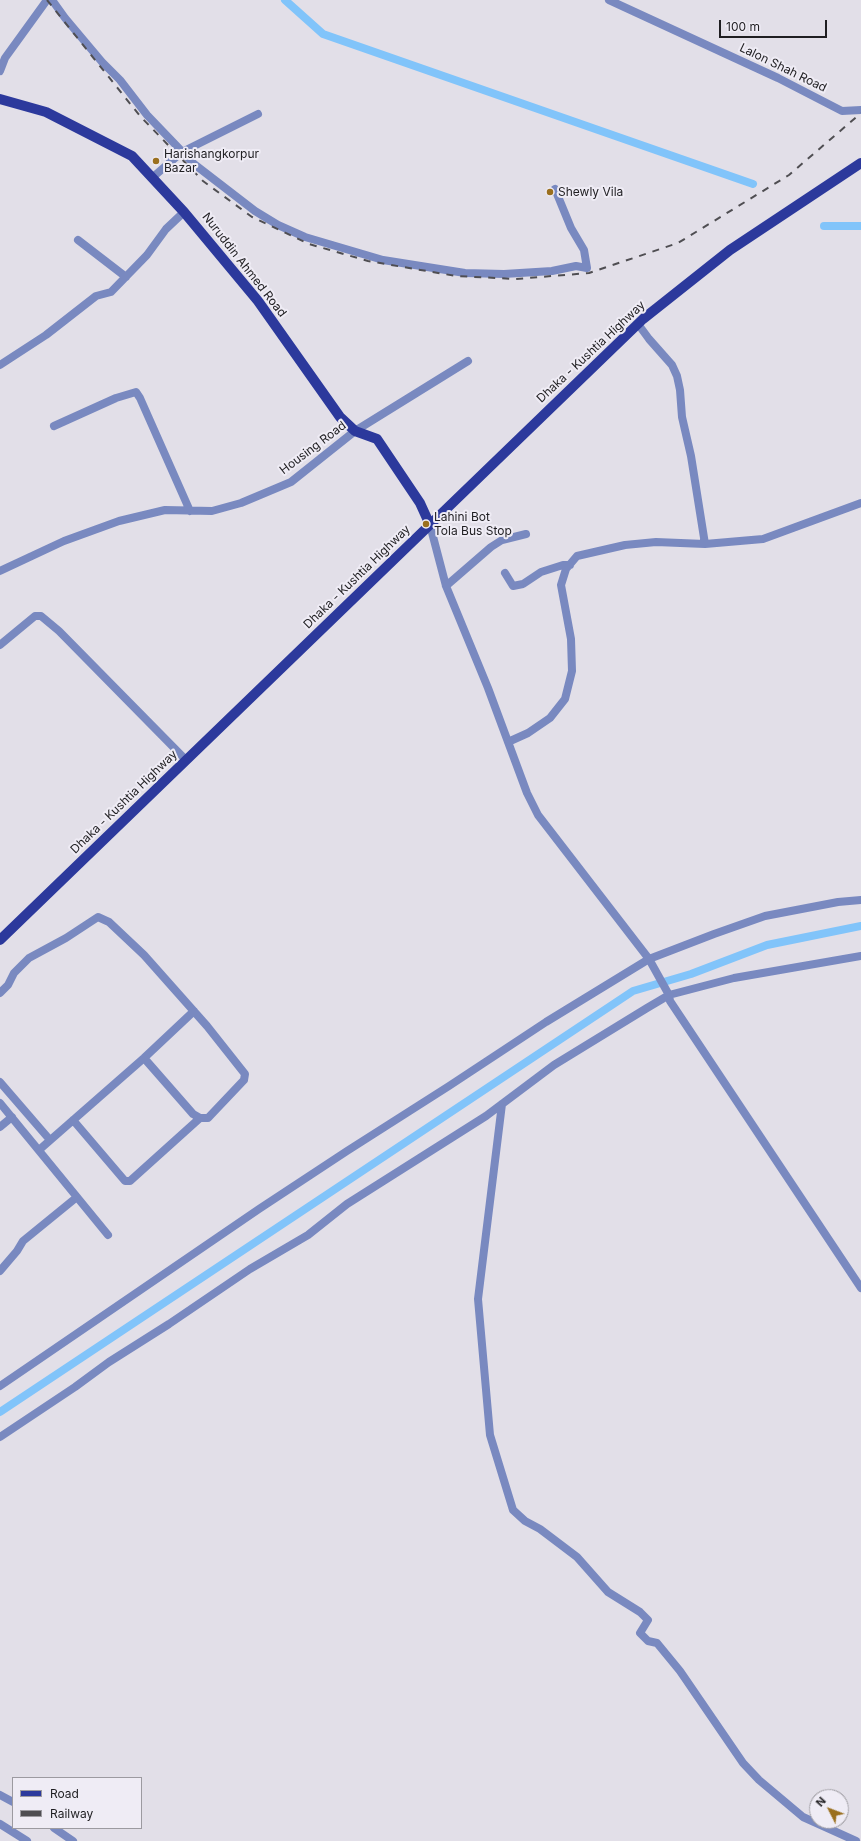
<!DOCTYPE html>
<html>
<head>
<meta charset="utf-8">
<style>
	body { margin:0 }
	#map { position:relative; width:861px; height:1841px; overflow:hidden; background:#e2dfe8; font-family:Inter,sans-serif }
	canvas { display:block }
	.legend { position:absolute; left:12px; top:1777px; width:130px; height:52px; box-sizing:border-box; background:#efecf5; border:1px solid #9c9aa0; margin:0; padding:5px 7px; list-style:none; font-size:12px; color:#1f1e21 }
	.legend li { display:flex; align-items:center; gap:8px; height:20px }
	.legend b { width:20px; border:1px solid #9c9aa0 }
	.north { position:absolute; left:809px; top:1789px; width:40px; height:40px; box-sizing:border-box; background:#efecf5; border:1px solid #9c9aa0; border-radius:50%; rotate:312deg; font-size:11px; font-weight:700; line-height:16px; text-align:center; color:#1f1e21 }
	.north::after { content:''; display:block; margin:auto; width:14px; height:18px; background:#9a6f1e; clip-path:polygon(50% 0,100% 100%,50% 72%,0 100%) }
	.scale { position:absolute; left:719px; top:20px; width:108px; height:18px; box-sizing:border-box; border:2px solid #1f1e21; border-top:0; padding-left:5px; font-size:12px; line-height:14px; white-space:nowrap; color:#1f1e21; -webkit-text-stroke:3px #efecf5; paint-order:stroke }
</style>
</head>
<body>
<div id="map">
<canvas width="861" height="1841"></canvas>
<ul class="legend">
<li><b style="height:5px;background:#2c399c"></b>Road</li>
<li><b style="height:5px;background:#4f4e52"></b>Railway</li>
</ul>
<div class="north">N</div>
<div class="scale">100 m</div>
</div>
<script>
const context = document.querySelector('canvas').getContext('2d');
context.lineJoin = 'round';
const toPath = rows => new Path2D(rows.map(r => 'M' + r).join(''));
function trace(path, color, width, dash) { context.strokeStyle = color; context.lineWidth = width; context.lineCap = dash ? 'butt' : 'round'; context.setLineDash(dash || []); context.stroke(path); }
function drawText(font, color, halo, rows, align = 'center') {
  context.font = font + ' Inter,sans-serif'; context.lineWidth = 4; context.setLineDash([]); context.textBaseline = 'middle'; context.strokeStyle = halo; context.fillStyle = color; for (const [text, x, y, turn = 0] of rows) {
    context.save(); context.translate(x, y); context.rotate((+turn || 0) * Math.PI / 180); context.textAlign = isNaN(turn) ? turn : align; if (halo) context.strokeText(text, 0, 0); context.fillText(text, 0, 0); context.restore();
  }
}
const canal = toPath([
	[285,0,323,34,753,184],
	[824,226,861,226],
	[0,1412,633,991,691,974,767,945,861,926]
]);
const minor = toPath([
	[52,0,65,18,102,62,120,80,147,115,194,164,255,211,278,225,305,237,383,260,465,273,504,274,552,271,576,266,587,268,584,250,571,228,555,189],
	[609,0,778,78,842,111,861,110],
	[0,71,5,58,47,0],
	[153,177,182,152,258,114],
	[78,240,126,277],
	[638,324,649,339,672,365,677,376,680,390,682,417,691,456,705,544],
	[0,365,46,335,96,296,111,292,147,255,166,229,184,212],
	[54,426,116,398,136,392,140,398,190,511],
	[430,525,446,586,488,688,527,793,538,815,649,959,669,995,670,1001,861,1288],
	[0,571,64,541,119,521,165,510,212,511,241,503,291,482,355,431,468,361],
	[505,573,513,586,523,584,541,572,563,565,570,565],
	[446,586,491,547,502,540,526,534],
	[0,645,35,616,41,616,59,631,186,760],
	[508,742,528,733,550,718,565,699,572,671,571,639,561,585,566,569,577,556,625,545,656,542,705,544,763,539,861,503],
	[0,993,8,985,14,973,29,958,66,938,98,917,109,922,144,955,207,1026,245,1074,244,1080,208,1118,200,1118,193,1114,144,1058],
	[0,1082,50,1140],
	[0,1103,108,1235],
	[502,1104,478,1299,490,1435,513,1510,525,1521,540,1529,577,1557,608,1592,640,1612,648,1620,640,1633,648,1641,657,1643,680,1671,743,1763,759,1780,803,1817,856,1841],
	[73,1120,125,1181,130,1181,200,1118],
	[0,1127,12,1117],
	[39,1150,144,1058,194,1011],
	[0,1271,17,1251,23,1241,77,1197],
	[0,1386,259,1209,347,1151,449,1086,546,1022,649,959,714,934,765,916,838,902,861,900],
	[0,1437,75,1387,109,1362,169,1324,250,1269,308,1235,347,1204,486,1116,554,1065,647,1008,669,995,734,978,861,956],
	[0,1795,13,1802],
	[0,1824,27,1841],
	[54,1828,73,1841]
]);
const major = toPath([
	[0,99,46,112,132,156,184,212,258,301,340,417,355,431,377,439,420,503,430,525],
	[0,940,643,319,730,250,861,163]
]);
const rail = toPath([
	[47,0,140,116,203,181,252,217,309,244,368,261,456,276,516,279,589,273,678,243,789,175,861,113]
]);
const markers = [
	[156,161,4,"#9a6f1e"],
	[550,192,4,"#9a6f1e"],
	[426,524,4,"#9a6f1e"]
];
const streetNames = [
	["Lalon Shah Road",783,68,26],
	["Nuruddin Ahmed Road",244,265,52],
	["Dhaka - Kushtia Highway",591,352,-43],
	["Housing Road",313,448,-37],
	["Dhaka - Kushtia Highway",357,577,-44],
	["Dhaka - Kushtia Highway",124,802,-44]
];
const poiNames = [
	["Harishangkorpur",164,154],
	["Bazar",164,168],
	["Shewly Vila",558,192],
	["Lahini Bot",434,517],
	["Tola Bus Stop",434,531]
];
trace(canal, '#81c4fa', 8);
trace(minor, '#7989c0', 8);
trace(major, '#2c399c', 10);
trace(rail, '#4f4e52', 2, [7, 7]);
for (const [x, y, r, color] of markers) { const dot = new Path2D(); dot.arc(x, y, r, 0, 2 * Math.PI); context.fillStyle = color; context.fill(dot); trace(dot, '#efecf5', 1.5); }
drawText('12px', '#1f1e21', '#efecf5', streetNames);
drawText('12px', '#1f1e21', '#efecf5', poiNames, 'left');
</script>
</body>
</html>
